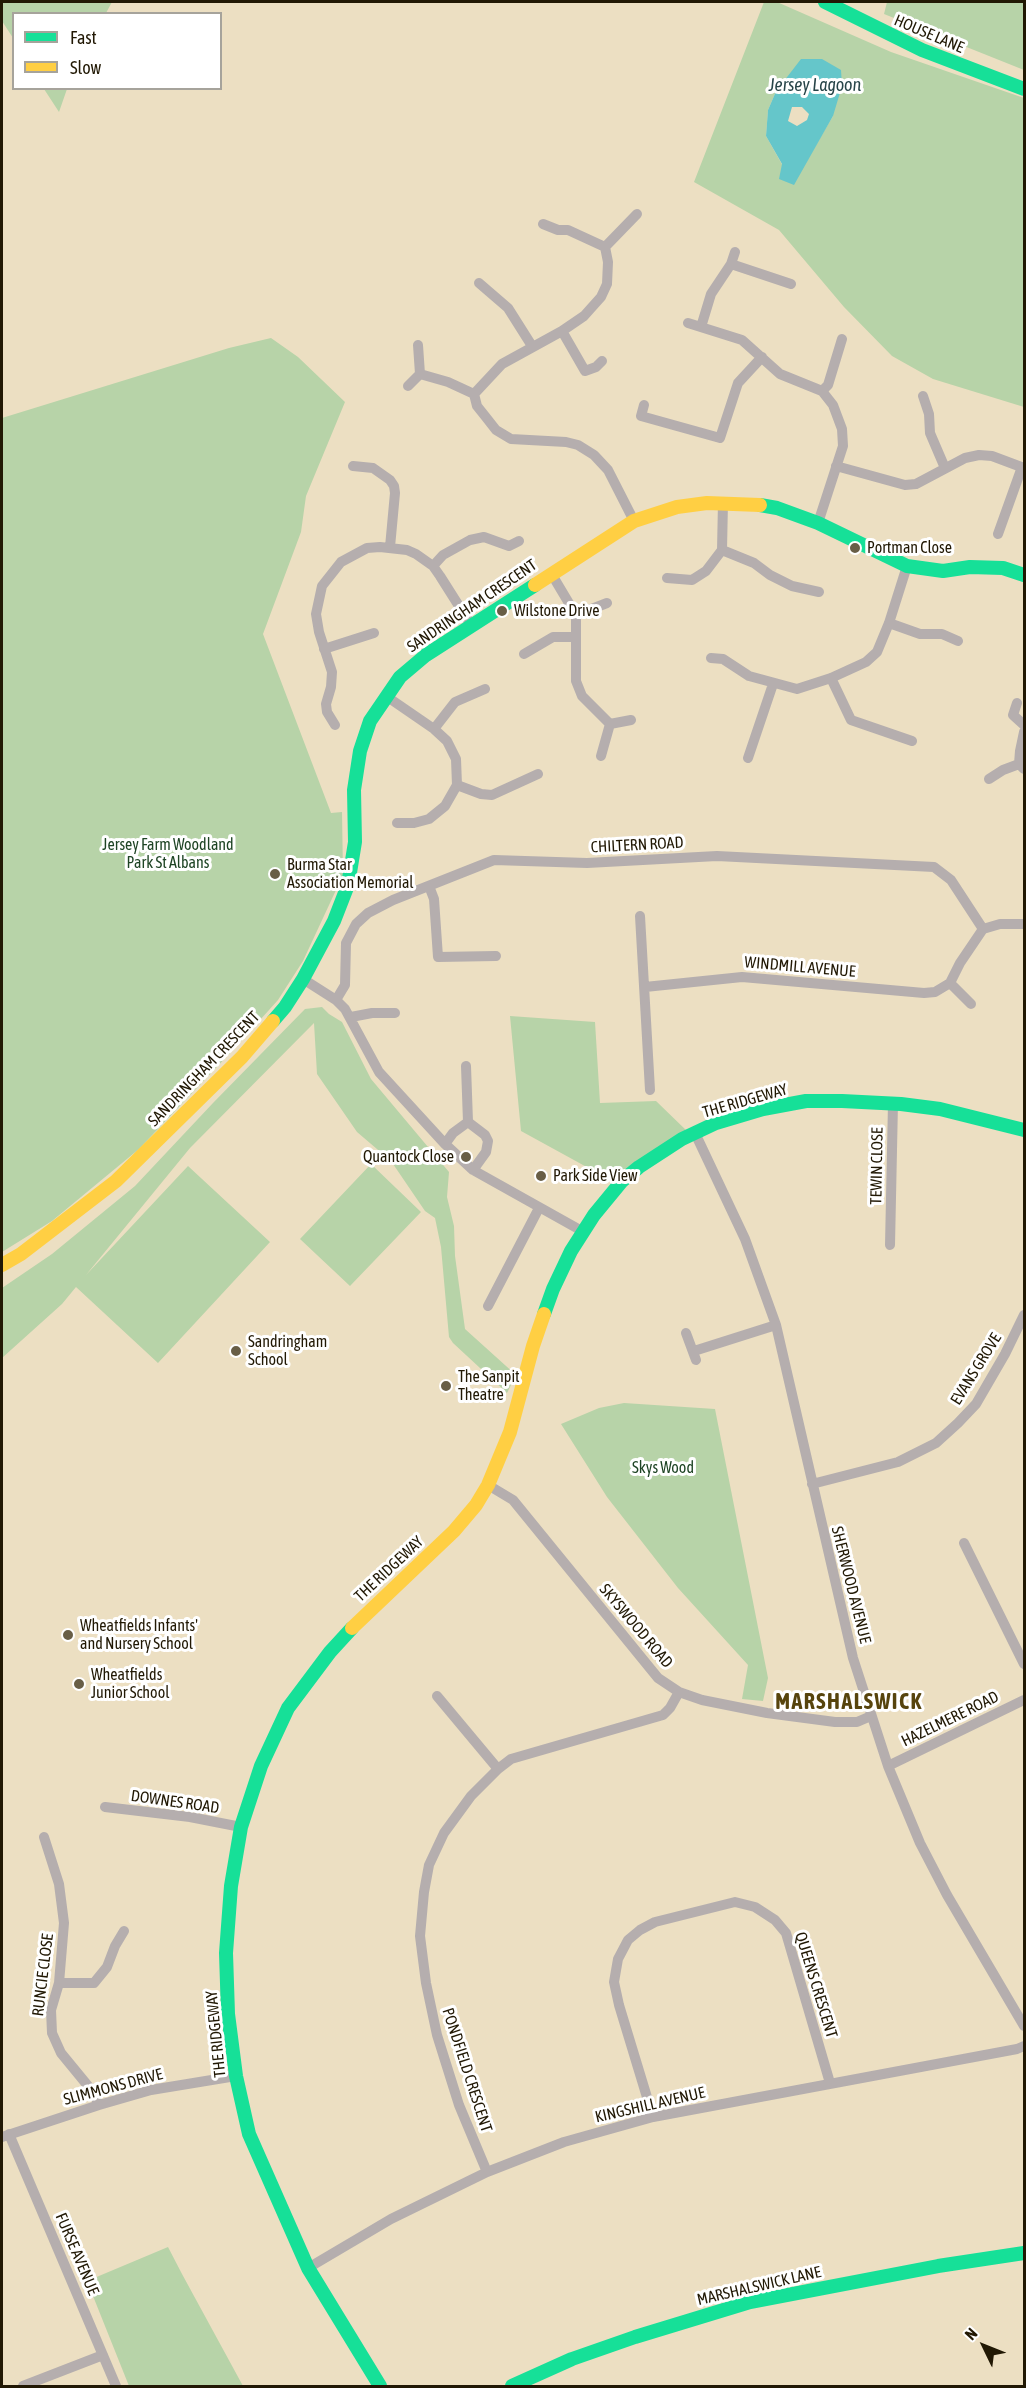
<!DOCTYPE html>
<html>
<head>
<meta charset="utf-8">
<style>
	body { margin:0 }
	#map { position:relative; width:1026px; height:2388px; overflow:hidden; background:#ecdfc2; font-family:"Asap Condensed",sans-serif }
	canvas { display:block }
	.frame { position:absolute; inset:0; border:3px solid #211804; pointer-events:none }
	.legend { position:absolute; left:12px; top:12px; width:210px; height:78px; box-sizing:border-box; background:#fff; border:2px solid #a6a39b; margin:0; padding:8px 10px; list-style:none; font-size:18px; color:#211804 }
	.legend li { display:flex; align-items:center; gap:12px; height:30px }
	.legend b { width:30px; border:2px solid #a6a39b }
	.north { position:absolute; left:954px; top:2316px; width:60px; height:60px; -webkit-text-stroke:4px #fff; paint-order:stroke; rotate:313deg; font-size:16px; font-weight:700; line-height:24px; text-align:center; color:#211804 }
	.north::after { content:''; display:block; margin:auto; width:21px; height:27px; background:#211804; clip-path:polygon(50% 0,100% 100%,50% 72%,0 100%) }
</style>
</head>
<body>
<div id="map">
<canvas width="1026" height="2388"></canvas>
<div class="frame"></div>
<ul class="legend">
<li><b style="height:8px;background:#16e098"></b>Fast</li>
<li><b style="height:8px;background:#ffcf43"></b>Slow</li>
</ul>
<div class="north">N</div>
</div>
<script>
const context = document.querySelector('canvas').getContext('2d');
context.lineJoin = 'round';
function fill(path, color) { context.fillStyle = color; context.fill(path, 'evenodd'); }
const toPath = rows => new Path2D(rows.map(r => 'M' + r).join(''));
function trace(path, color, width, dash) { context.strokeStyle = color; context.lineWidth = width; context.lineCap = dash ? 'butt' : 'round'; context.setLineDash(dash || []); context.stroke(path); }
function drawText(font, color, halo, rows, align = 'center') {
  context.font = font + ' "Asap Condensed",sans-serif'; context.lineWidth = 6; context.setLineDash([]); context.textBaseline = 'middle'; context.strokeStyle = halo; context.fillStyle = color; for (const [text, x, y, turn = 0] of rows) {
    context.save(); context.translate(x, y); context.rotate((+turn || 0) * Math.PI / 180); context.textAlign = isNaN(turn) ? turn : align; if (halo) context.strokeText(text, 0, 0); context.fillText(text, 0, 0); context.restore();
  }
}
const green = toPath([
	[2,2,112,2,106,13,14,14,13,38,2,21],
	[764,2,777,2,891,52,1024,98,1024,407,933,379,892,356,844,307,779,230,694,182],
	[784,81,833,116,793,184,766,136,768,110,777,89],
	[887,2,1024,2,1024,70,884,14],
	[44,89,67,89,59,112],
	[271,338,298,357,345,402,306,496,301,532,263,634,331,813,342,812,343,875,303,961,278,1000,233,1050,139,1149,52,1221,2,1252,2,418,229,348],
	[322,1007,329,1014,342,1022,371,1079,449,1172,447,1197,454,1226,455,1256,465,1329,516,1375,507,1393,453,1343,449,1337,441,1247,435,1218,425,1211,391,1161,357,1132,317,1074,314,1023,190,1148,86,1275,188,1166,270,1242,158,1363,76,1287,62,1304,2,1358,2,1288,52,1254,135,1186,213,1103,305,1009],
	[510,1016,595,1022,600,1103,656,1101,688,1132,614,1182,521,1131],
	[371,1164,421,1212,350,1286,300,1239],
	[624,1403,715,1409,768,1678,763,1701,742,1699,748,1665,678,1588,607,1497,561,1424,599,1408],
	[168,2247,182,2274,243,2386,129,2386,87,2281]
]);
const water = toPath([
	[801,59,822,59,841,70,842,86,833,116,794,185,779,179,782,164,766,136,768,110,777,89,776,83,784,81],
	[792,107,802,107,809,114,807,120,797,126,788,121]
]);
const street = toPath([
	[543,224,558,230,568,230,605,247,608,262,607,284,601,297,584,316,562,331],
	[605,247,637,214],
	[731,264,791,284],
	[479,283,508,308,532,346],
	[688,323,742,340,780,374,822,391,833,405,842,429,843,446,818,523],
	[701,327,711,294,731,264,735,252],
	[420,374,448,382,474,394,477,406,485,416,496,430,511,439,566,442,578,445,594,455,608,470,634,521],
	[408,386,420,374,418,345],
	[822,391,828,385,842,339],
	[474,394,502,364,562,331,585,371,596,367,602,361],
	[923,396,929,414,930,433,945,468],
	[644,405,641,416,720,438,738,383,762,357],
	[353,466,373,468,390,480,394,486,395,493,390,547],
	[836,466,905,485,916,484,965,458,979,455,992,456,1024,468],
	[998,534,1022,467],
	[722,550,754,563,770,575,792,586,819,592],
	[433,566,443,555,470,540,484,537,509,546,519,541],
	[551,573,576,615,576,681,582,696,610,724,631,720],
	[667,578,692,580,706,571,722,550,723,502],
	[576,615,607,603],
	[889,623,920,634,942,634,958,641],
	[324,649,374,633],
	[524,654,553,637,576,637],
	[711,658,723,659,749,676,797,689,831,678,866,662,877,652,889,623,907,566],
	[831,678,851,720,912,741],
	[386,696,434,729,447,741,456,759,457,785,445,806,429,819,414,823,397,823],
	[1017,703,1013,715,1024,725],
	[335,725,327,712,326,704,331,687,332,672,319,632,316,614,322,586,341,562,367,548,380,547,407,550,416,554,433,566,440,576,471,625],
	[434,729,455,702,485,689],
	[1024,732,1020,751,1019,764,1024,769],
	[601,756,610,724],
	[748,758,773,684],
	[989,779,1003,770,1019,764],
	[457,785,481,794,492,795,538,774],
	[429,886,434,899,438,957,496,956],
	[640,916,650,1090],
	[303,979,336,1000,345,1009,379,1072,445,1144,473,1170,582,1231],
	[950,983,971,1004],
	[645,987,742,977,924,993,935,992,950,983,960,963,983,929,1000,924,1024,924],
	[336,1000,345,985,346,943,356,924,368,913,393,900,494,860,587,863,717,856,934,867,951,880,983,929],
	[351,1017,372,1013,395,1013],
	[466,1066,468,1122],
	[695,1133,745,1239,776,1325,853,1658,888,1766,920,1843,947,1895,1024,2026],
	[445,1144,453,1133,468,1122,485,1135,488,1141,486,1152,473,1170],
	[890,1245,893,1103],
	[488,1306,539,1208],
	[686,1333,696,1360],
	[694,1351,776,1325],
	[812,1484,898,1462,936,1443,958,1423,976,1404,1005,1354,1024,1315],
	[488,1485,513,1500,658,1678,679,1692,702,1700,767,1713,835,1722,857,1722,871,1716],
	[964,1543,1024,1664],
	[437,1696,498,1769],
	[888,1766,1024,1700],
	[105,1807,190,1817,241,1827],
	[44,1837,59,1884,64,1923,59,1983,51,2010,52,2033,61,2053,93,2092,99,2105],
	[59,1983,94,1983,107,1967,115,1946,124,1931],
	[653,2117,619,2005,614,1982,618,1959,628,1940,640,1930,655,1922,735,1902,755,1907,775,1920,786,1933,830,2083],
	[9,2134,116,2386],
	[2,2137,99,2105,151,2090,236,2076],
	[487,2172,459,2105,437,2035,426,1983,420,1936,424,1892,429,1865,444,1833,471,1796,498,1769,511,1759,663,1715,670,1708,679,1692],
	[308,2268,391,2219,487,2172,564,2142,653,2117,1017,2049,1024,2046],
	[23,2386,103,2355]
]);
const fast = toPath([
	[825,2,922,50,1024,89],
	[760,505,777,508,818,523,907,566,943,571,970,567,1003,568,1024,575],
	[273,1021,285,1007,303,979,334,921,348,885,355,842,354,790,360,751,370,721,400,677,426,655,535,585],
	[544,1314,553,1289,571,1251,594,1215,622,1181,639,1167,682,1139,716,1123,763,1109,806,1101,842,1101,901,1104,940,1109,1024,1130],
	[352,1628,330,1652,288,1708,261,1766,241,1827,231,1886,226,1953,228,2014,236,2076,249,2134,308,2268,380,2386],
	[512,2386,572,2359,635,2337,750,2302,938,2266,1024,2253]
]);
const slow = toPath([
	[535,585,634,521,677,507,707,503,760,505],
	[2,1265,21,1254,116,1181,242,1057,273,1021],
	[352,1628,454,1531,476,1505,488,1485,510,1432,533,1346,544,1314]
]);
const markers = [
	[855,548,6,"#685e46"],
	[502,611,6,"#685e46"],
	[275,874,6,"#685e46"],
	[466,1157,6,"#685e46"],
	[541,1176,6,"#685e46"],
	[236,1351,6,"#685e46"],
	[446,1386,6,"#685e46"],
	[68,1635,6,"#685e46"],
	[79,1684,6,"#685e46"]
];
const streetNames = [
	["HOUSE LANE",929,34,23],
	["SANDRINGHAM CRESCENT",472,606,-34],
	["CHILTERN ROAD",637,845,-3],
	["WINDMILL AVENUE",800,967,5],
	["SANDRINGHAM CRESCENT",204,1069,-46],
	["THE RIDGEWAY",745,1101,-16],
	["TEWIN CLOSE",877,1166,-89],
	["EVANS GROVE",976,1369,-58],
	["THE RIDGEWAY",389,1569,-43],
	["SHERWOOD AVENUE",851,1585,76],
	["SKYSWOOD ROAD",636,1626,50],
	["HAZELMERE ROAD",950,1719,-26],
	["DOWNES ROAD",175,1802,8],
	["RUNCIE CLOSE",43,1975,-83],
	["QUEENS CRESCENT",816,1985,73],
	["THE RIDGEWAY",216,2034,-96],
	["PONDFIELD CRESCENT",467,2070,72],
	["SLIMMONS DRIVE",113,2087,-15],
	["KINGSHILL AVENUE",650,2105,-13],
	["FURSE AVENUE",77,2254,67],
	["MARSHALSWICK LANE",759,2286,-13]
];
const poiNames = [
	["Portman Close",867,548],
	["Wilstone Drive",514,611],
	["Burma Star",287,865],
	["Association Memorial",287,883],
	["Quantock Close",454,1157,"right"],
	["Park Side View",553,1176],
	["Sandringham",248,1342],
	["School",248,1360],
	["The Sanpit",458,1377],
	["Theatre",458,1395],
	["Wheatfields Infants'",80,1626],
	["and Nursery School",80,1644],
	["Wheatfields",91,1675],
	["Junior School",91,1693]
];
const parkNames = [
	["Jersey Farm Woodland",168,845],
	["Park St Albans",168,863],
	["Skys Wood",663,1468]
];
const waterNames = [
	["Jersey Lagoon",815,85]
];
const districtNames = [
	["MARSHALSWICK",849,1702]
];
fill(green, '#b7d3a8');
fill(water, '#65c6ca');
trace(street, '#b5aeae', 10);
trace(fast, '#16e098', 14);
trace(slow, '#ffcf43', 14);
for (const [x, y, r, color] of markers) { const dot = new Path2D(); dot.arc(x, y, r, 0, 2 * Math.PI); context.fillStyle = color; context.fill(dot); trace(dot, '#fff', 2); }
drawText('16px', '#211804', '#fff', streetNames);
drawText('16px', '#211804', '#fff', poiNames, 'left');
drawText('16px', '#1e4424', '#fff', parkNames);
drawText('italic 18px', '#274448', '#fff', waterNames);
context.letterSpacing = '1.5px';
drawText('bold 22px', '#57440d', '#fff', districtNames);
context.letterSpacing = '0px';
</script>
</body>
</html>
